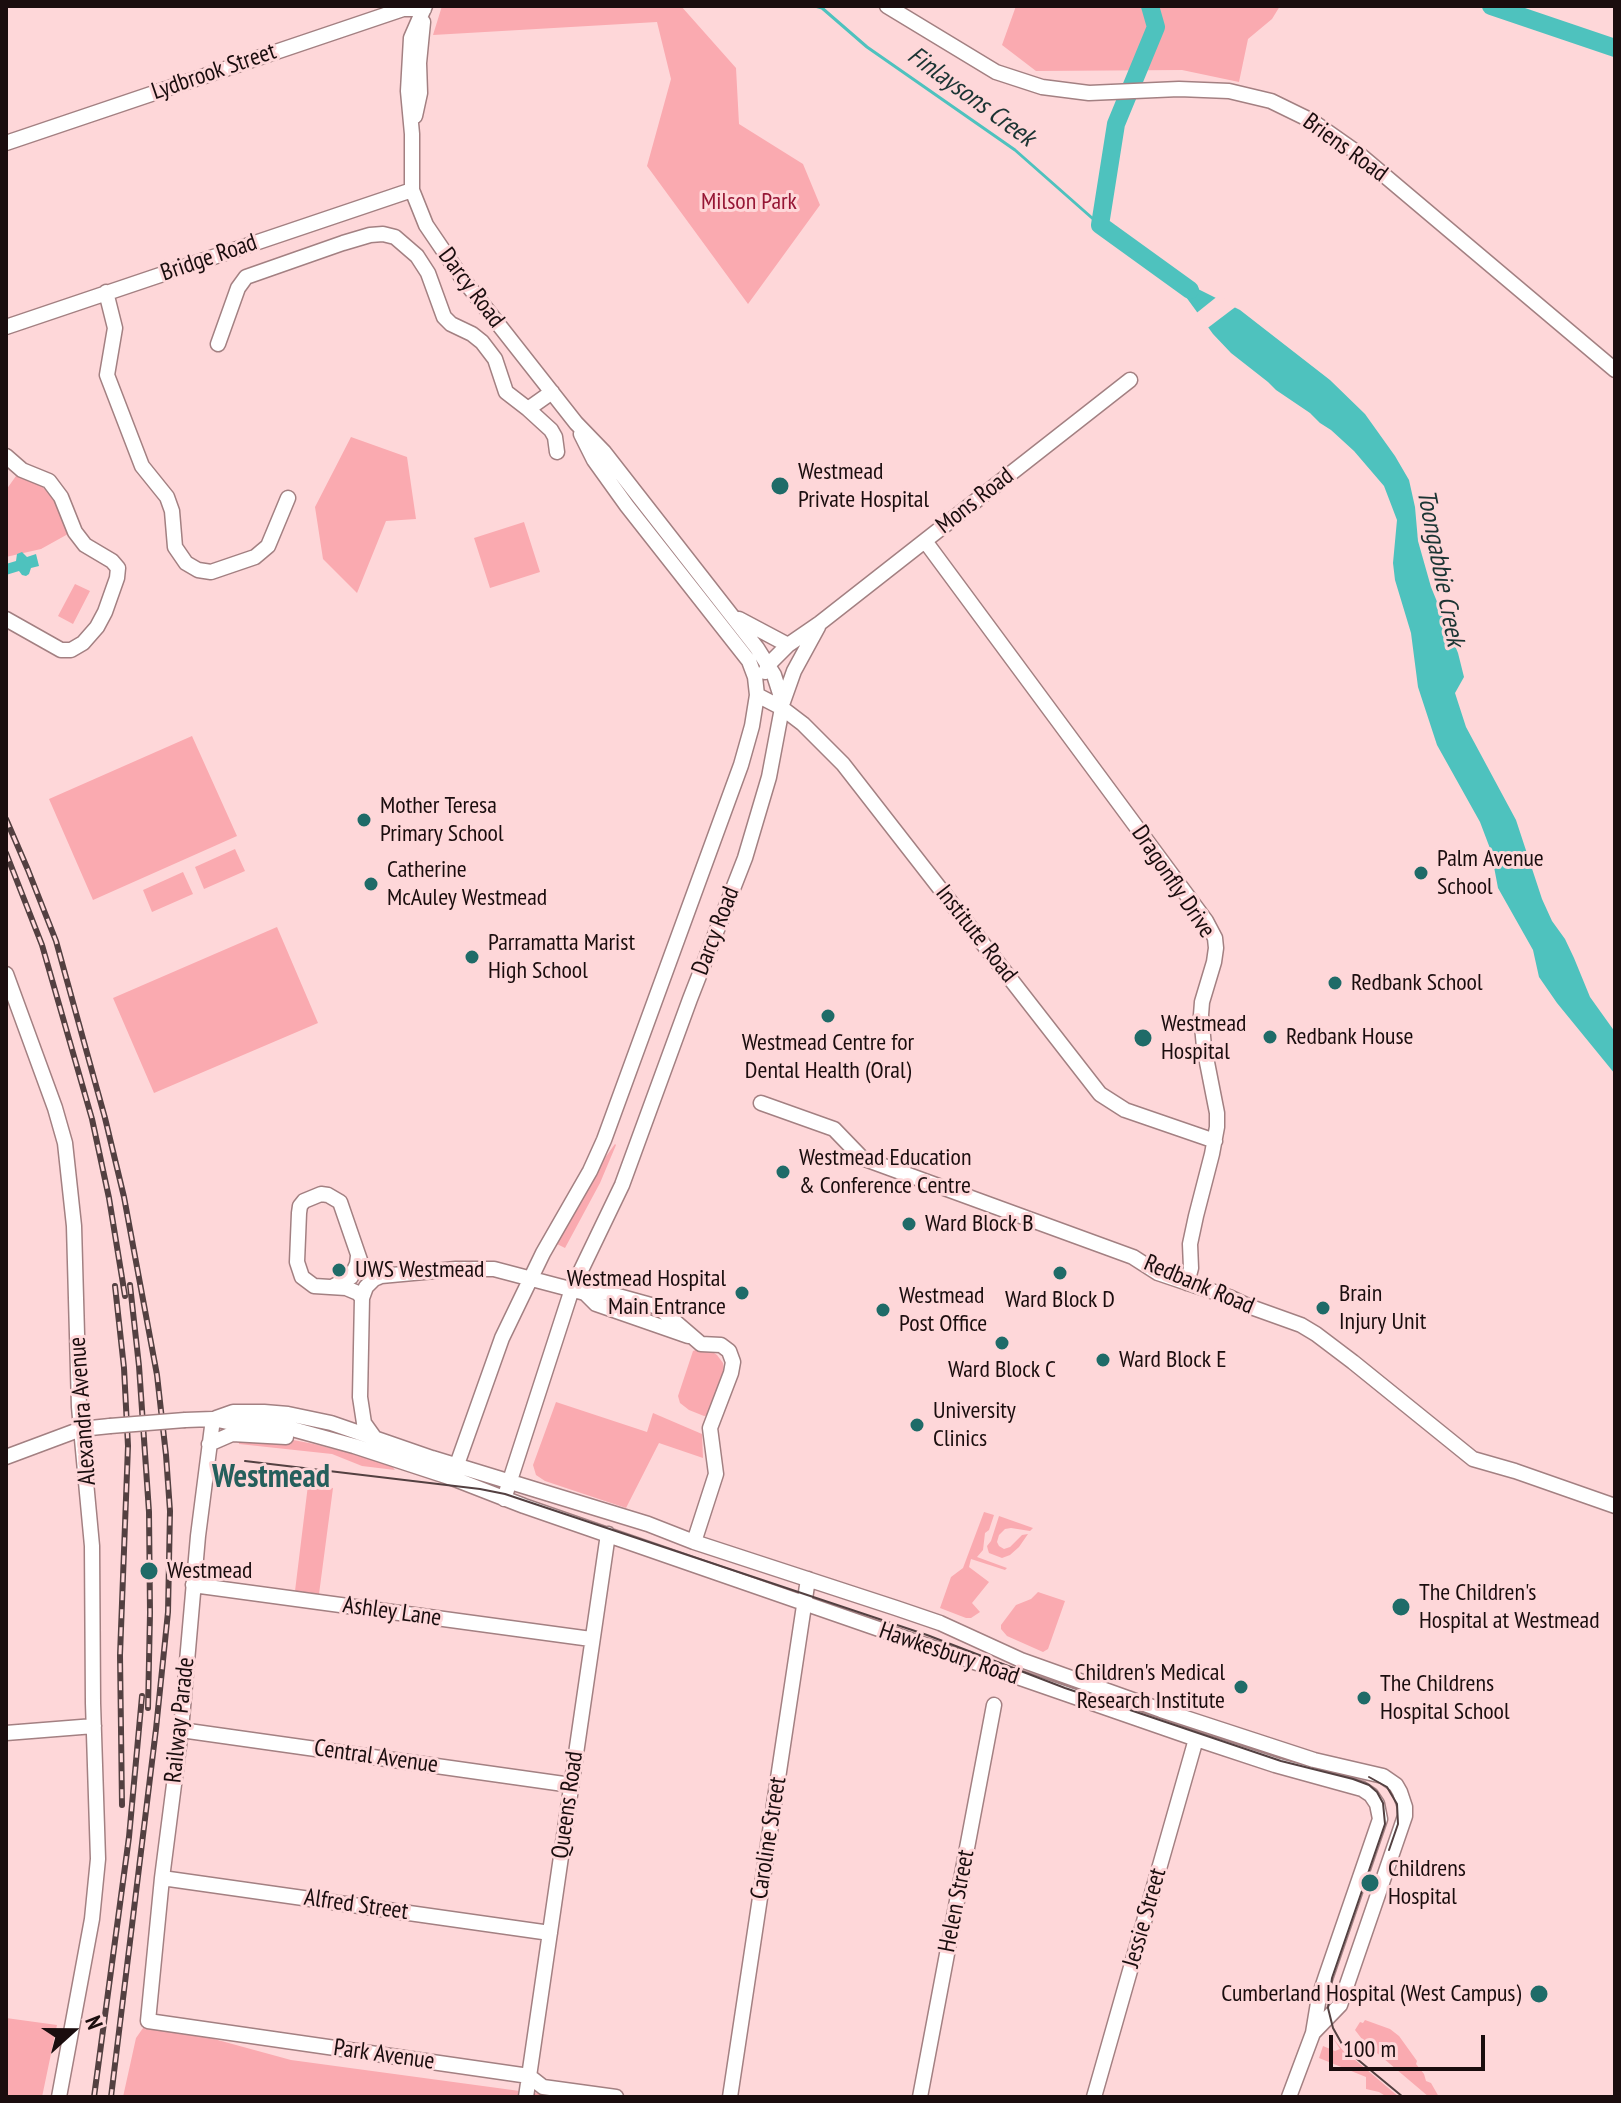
<!DOCTYPE html>
<html>
<head>
<meta charset="utf-8">
<style>
	body { margin:0 }
	#map { position:relative; width:1621px; height:2103px; overflow:hidden; background:#fed7d9; font-family:"PT Sans Narrow",sans-serif }
	canvas { display:block }
	.frame { position:absolute; inset:0; border:8px solid #1a0d0e; pointer-events:none }
	.north { position:absolute; left:32px; top:1991px; width:80px; height:80px; -webkit-text-stroke:6px #fed7d9; paint-order:stroke; rotate:69deg; font-size:22px; font-weight:700; line-height:32px; text-align:center; color:#1a0d0e }
	.north::after { content:''; display:block; margin:auto; width:28px; height:36px; background:#1a0d0e; clip-path:polygon(50% 0,100% 100%,50% 72%,0 100%) }
	.scale { position:absolute; left:1329px; top:2035px; width:156px; height:36px; box-sizing:border-box; border:4px solid #1a0d0e; border-top:0; padding-left:10px; font-size:24px; line-height:28px; white-space:nowrap; color:#1a0d0e; -webkit-text-stroke:6px #fed7d9; paint-order:stroke }
</style>
</head>
<body>
<div id="map">
<canvas width="1621" height="2103"></canvas>
<div class="frame"></div>
<div class="north">N</div>
<div class="scale">100 m</div>
</div>
<script>
const context = document.querySelector('canvas').getContext('2d');
context.lineJoin = 'round';
function fill(path, color) { context.fillStyle = color; context.fill(path, 'evenodd'); }
const toPath = rows => new Path2D(rows.map(r => 'M' + r).join(''));
function trace(path, color, width, dash) { context.strokeStyle = color; context.lineWidth = width; context.lineCap = dash ? 'butt' : 'round'; context.setLineDash(dash || []); context.stroke(path); }
function drawText(font, color, halo, rows, align = 'center') {
  context.font = font + ' "PT Sans Narrow",sans-serif'; context.lineWidth = 6; context.setLineDash([]); context.textBaseline = 'middle'; context.strokeStyle = halo; context.fillStyle = color; for (const [text, x, y, turn = 0] of rows) {
    context.save(); context.translate(x, y); context.rotate((+turn || 0) * Math.PI / 180); context.textAlign = isNaN(turn) ? turn : align; if (halo) context.strokeText(text, 0, 0); context.fillText(text, 0, 0); context.restore();
  }
}
const green = toPath([
	[442,6,681,6,736,68,739,124,803,164,820,205,748,304,647,166,671,79,657,22,433,35],
	[1016,6,1280,6,1272,19,1248,39,1239,82,1182,70,1036,71,1002,45],
	[351,437,407,457,416,519,386,521,357,593,323,559,315,507],
	[16,476,39,483,55,500,68,534,41,549,6,557,6,490],
	[524,522,540,572,490,588,474,538],
	[75,584,90,591,73,624,58,616],
	[192,736,237,836,93,900,49,799],
	[235,849,245,871,204,889,195,867],
	[183,872,193,894,152,912,143,890],
	[277,927,318,1023,154,1093,113,998],
	[615,1144,616,1145,600,1183,565,1248,555,1243,593,1181,602,1162],
	[701,1348,707,1348,717,1355,723,1363,724,1371,710,1415,704,1416,689,1410,680,1403,678,1396,693,1351],
	[556,1402,647,1432,653,1413,702,1434,703,1458,659,1443,626,1508,545,1481,536,1475,533,1465],
	[239,1435,283,1438,314,1444,389,1463,395,1470,362,1466,332,1454,239,1444],
	[308,1485,333,1488,319,1594,295,1591],
	[984,1512,994,1515,989,1530,985,1533,983,1550,977,1557,1007,1568,1005,1570,971,1559,969,1567,989,1582,972,1603,980,1612,971,1618,966,1618,940,1608,951,1577,963,1568],
	[999,1516,1033,1528,1030,1531,1011,1528,1005,1529,999,1535,997,1542,999,1546,1004,1549,1010,1547,1022,1535,1028,1534,1019,1547,1010,1555,1002,1558,989,1553,988,1550,987,1546,991,1541],
	[1038,1592,1065,1601,1048,1649,1043,1652,1007,1636,1001,1629,1001,1625,1016,1605,1031,1599],
	[6,2018,57,2025,42,2097,6,2097],
	[1365,2020,1390,2029,1399,2036,1417,2061,1416,2064,1424,2074,1426,2081,1431,2083,1439,2097,1429,2097,1370,2047,1371,2045,1367,2041,1365,2043,1355,2030,1360,2022,1363,2023],
	[148,2021,291,2060,564,2097,123,2097,136,2038],
	[1333,2038,1345,2053,1347,2053,1399,2097,1387,2097,1379,2092,1366,2089,1366,2077,1319,2058,1323,2046,1335,2051,1340,2049]
]);
const water = toPath([
	[1170,275,1240,310,1330,380,1365,414,1395,456,1409,480,1415,507,1418,541,1431,587,1458,653,1464,677,1455,693,1466,727,1516,820,1542,899,1552,921,1565,939,1574,958,1590,997,1615,1032,1615,1074,1557,1003,1539,977,1533,950,1498,888,1491,851,1480,822,1437,745,1418,687,1411,633,1395,580,1393,563,1397,520,1384,486,1354,451,1331,430,1320,423,1310,413,1276,390,1268,382,1231,353,1213,334],
	[22,552,27,557,36,554,39,566,31,568,29,574,26,576,22,575,19,571,6,575,6,564,16,561,17,554]
]);
const pier = toPath([
	[1219,295,1238,305,1205,330,1194,315]
]);
const stream = toPath([
	[815,6,822,8,867,47,1015,150,1100,225]
]);
const river = toPath([
	[1150,6,1156,27,1116,124,1100,225,1190,290],
	[1491,6,1615,48]
]);
const minor = toPath([
	[425,6,411,38,408,91,412,134,412,190,426,225,462,278,576,423,604,452,757,648,774,675,781,697,782,708,769,777,745,858,690,999,622,1185,572,1289,504,1499],
	[887,6,996,72,1042,87,1089,93,1179,89,1229,91,1271,101,1312,121,1359,154,1615,370],
	[415,116,420,93,419,63,423,22],
	[6,143,403,9,424,9],
	[106,292,115,328,107,375,142,466,167,497,172,511,175,547,186,563,198,570,211,572,255,557,268,546,288,498],
	[6,327,412,190],
	[218,344,238,288,246,277,343,243,370,235,383,234,395,237,417,256,428,273,444,317,451,324,472,334,482,342,495,359,506,392,528,409,552,392],
	[528,409,551,430,555,437,557,452],
	[6,456,22,470,49,481,61,497,75,532,85,545,112,561,118,568,117,578,105,612,97,627,83,643,71,650,61,650,6,619],
	[925,541,1206,921,1215,938,1216,948,1214,962,1202,1002,1201,1015,1204,1047,1217,1113,1217,1127,1212,1154,1196,1216,1190,1244,1191,1268,1187,1283],
	[739,619,788,645],
	[765,672,769,664,788,645,820,623,1130,380],
	[757,695,782,708,803,724,843,764,1100,1094,1125,1110,1215,1141],
	[783,702,794,671,818,627],
	[6,974,55,1108,65,1143,74,1226,79,1407,92,1546,93,1703,98,1859,92,1919,59,2097],
	[761,1103,834,1129,862,1158,1133,1257,1158,1273,1229,1297,1248,1306,1301,1325,1316,1334,1353,1362,1473,1459,1515,1471,1615,1506],
	[332,1287,351,1277,357,1264,358,1256],
	[585,1293,596,1304,688,1336],
	[362,1298,358,1293,346,1288,314,1286,302,1277,297,1262,299,1213,300,1206,304,1201,321,1194,328,1195,340,1202,361,1263,368,1272,379,1277],
	[216,1418,233,1412,264,1412,288,1414,331,1423,432,1458,648,1524,694,1542,896,1608,940,1623,1021,1660,1161,1710,1314,1760,1383,1776,1396,1785,1400,1792,1405,1807,1405,1816,1340,2005,1313,2033],
	[213,1419,198,1536,181,1730,162,1878,148,2021,529,2076,543,2087,616,2097],
	[185,1420,213,1419,232,1423,285,1427,354,1446,452,1478,524,1506,1196,1739,1275,1765,1362,1789,1371,1795,1377,1804,1380,1819,1326,1976,1319,1997,1313,2033,1289,2097],
	[374,1437,364,1423,360,1397,362,1298,366,1287,374,1279,381,1276,456,1269,494,1269,585,1293,600,1291,658,1307,701,1344,721,1345,729,1351,733,1362,731,1373,710,1428,716,1474,694,1542],
	[209,1444,232,1434,286,1437],
	[6,1457,81,1429,110,1426],
	[454,1473,502,1338,543,1253,590,1171,604,1140,741,765,752,726,757,695,755,677,749,661,627,506,594,460,581,434],
	[193,1585,591,1639],
	[181,1730,571,1785],
	[6,1733,94,1726],
	[162,1878,550,1933],
	[526,2097,608,1534],
	[730,2097,808,1579],
	[920,2097,994,1705],
	[1094,2097,1196,1739]
]);
const tram = toPath([
	[245,1461,480,1489,505,1494,927,1635,1065,1688,1281,1761,1353,1779,1369,1785,1377,1792,1383,1803,1385,1824,1332,1978,1328,2008,1333,2028,1342,2044,1351,2054,1403,2097],
	[1369,1777,1387,1787,1397,1804,1398,1824,1389,1850]
]);
const rail = toPath([
	[6,819,28,870,56,941,105,1118,124,1197,157,1375,166,1455,170,1511,168,1612,156,1729,111,2097],
	[6,853,42,945,92,1119,109,1198,125,1296],
	[130,1285,139,1366,149,1512,150,1613,148,1708],
	[115,1286,124,1368,128,1446,120,1655,122,1805],
	[94,2097,129,1837,142,1696]
]);
const minorBridge = toPath([
	[110,1426,185,1420]
]);
const markers = [
	[780,486,10,"#1f6b68"],
	[364,820,8,"#1f6b68"],
	[1421,873,8,"#1f6b68"],
	[371,884,8,"#1f6b68"],
	[472,957,8,"#1f6b68"],
	[1335,983,8,"#1f6b68"],
	[828,1016,8,"#1f6b68"],
	[1270,1037,8,"#1f6b68"],
	[1143,1038,10,"#1f6b68"],
	[783,1172,8,"#1f6b68"],
	[909,1224,8,"#1f6b68"],
	[339,1270,8,"#1f6b68"],
	[1060,1273,8,"#1f6b68"],
	[742,1293,8,"#1f6b68"],
	[1323,1308,8,"#1f6b68"],
	[883,1310,8,"#1f6b68"],
	[1002,1343,8,"#1f6b68"],
	[1103,1360,8,"#1f6b68"],
	[917,1425,8,"#1f6b68"],
	[149,1571,10,"#1f6b68"],
	[1401,1607,10,"#1f6b68"],
	[1241,1687,8,"#1f6b68"],
	[1364,1698,8,"#1f6b68"],
	[1370,1883,10,"#1f6b68"],
	[1539,1994,10,"#1f6b68"]
];
const streetNames = [
	["Lydbrook Street",214,72,-19],
	["Briens Road",1345,148,36],
	["Bridge Road",209,258,-19],
	["Darcy Road",471,288,53],
	["Mons Road",975,501,-38],
	["Dragonfly Drive",1173,882,56],
	["Darcy Road",716,931,-69],
	["Institute Road",976,934,52],
	["Redbank Road",1199,1285,23],
	["Alexandra Avenue",83,1411,-94],
	["Ashley Lane",392,1612,8],
	["Hawkesbury Road",949,1654,19],
	["Railway Parade",180,1720,-84],
	["Central Avenue",376,1757,8],
	["Queens Road",568,1805,-82],
	["Caroline Street",769,1838,-81],
	["Helen Street",957,1901,-79],
	["Alfred Street",356,1905,8],
	["Jessie Street",1145,1918,-74],
	["Park Avenue",384,2055,8]
];
const parkNames = [
	["Milson Park",749,202]
];
const poiNames = [
	["Westmead",798,472],
	["Private Hospital",798,500],
	["Mother Teresa",380,806],
	["Primary School",380,834],
	["Palm Avenue",1437,859],
	["School",1437,887],
	["Catherine",387,870],
	["McAuley Westmead",387,898],
	["Parramatta Marist",488,943],
	["High School",488,971],
	["Redbank School",1351,983],
	["Westmead",1161,1024],
	["Hospital",1161,1052],
	["Redbank House",1286,1037],
	["Westmead Centre for",828,1043,"center"],
	["Dental Health (Oral)",828,1071,"center"],
	["Westmead Education",799,1158],
	["& Conference Centre",799,1186],
	["Ward Block B",925,1224],
	["UWS Westmead",355,1270],
	["Westmead Hospital",726,1279,"right"],
	["Main Entrance",726,1307,"right"],
	["Brain",1339,1294],
	["Injury Unit",1339,1322],
	["Westmead",899,1296],
	["Post Office",899,1324],
	["Ward Block D",1060,1300,"center"],
	["Ward Block E",1119,1360],
	["Ward Block C",1002,1370,"center"],
	["University",933,1411],
	["Clinics",933,1439],
	["Westmead",167,1571],
	["The Children's",1419,1593],
	["Hospital at Westmead",1419,1621],
	["Children's Medical",1225,1673,"right"],
	["Research Institute",1225,1701,"right"],
	["The Childrens",1380,1684],
	["Hospital School",1380,1712],
	["Childrens",1388,1869],
	["Hospital",1388,1897],
	["Cumberland Hospital (West Campus)",1521,1994,"right"]
];
const waterNames = [
	["Finlaysons Creek",971,97,36],
	["Toongabbie Creek",1440,568,79]
];
const districtNames = [
	["Westmead",271,1478]
];
fill(green, '#faaab0');
fill(water, '#4ec2be');
fill(pier, '#fed7d9');
trace(stream, '#4ec2be', 3);
trace(river, '#4ec2be', 18);
trace(minor, '#a38082', 17);
trace(minor, '#fff', 14);
trace(tram, '#534041', 2);
trace(rail, '#534041', 6);
trace(rail, '#fed7d9', 3, [9]);
trace(minorBridge, '#a38082', 17, []);
trace(minorBridge, '#fff', 14);
for (const [x, y, r, color] of markers) { const dot = new Path2D(); dot.arc(x, y, r, 0, 2 * Math.PI); context.fillStyle = color; context.fill(dot); trace(dot, '#fed7d9', 3); }
drawText('24px', '#1a0d0e', '#fed7d9', streetNames);
drawText('24px', '#961635', '#fed7d9', parkNames);
drawText('24px', '#1a0d0e', '#fed7d9', poiNames, 'left');
drawText('italic 26px', '#1b3433', '#fed7d9', waterNames);
drawText('bold 32px', '#255f5c', '#fed7d9', districtNames);
</script>
</body>
</html>
